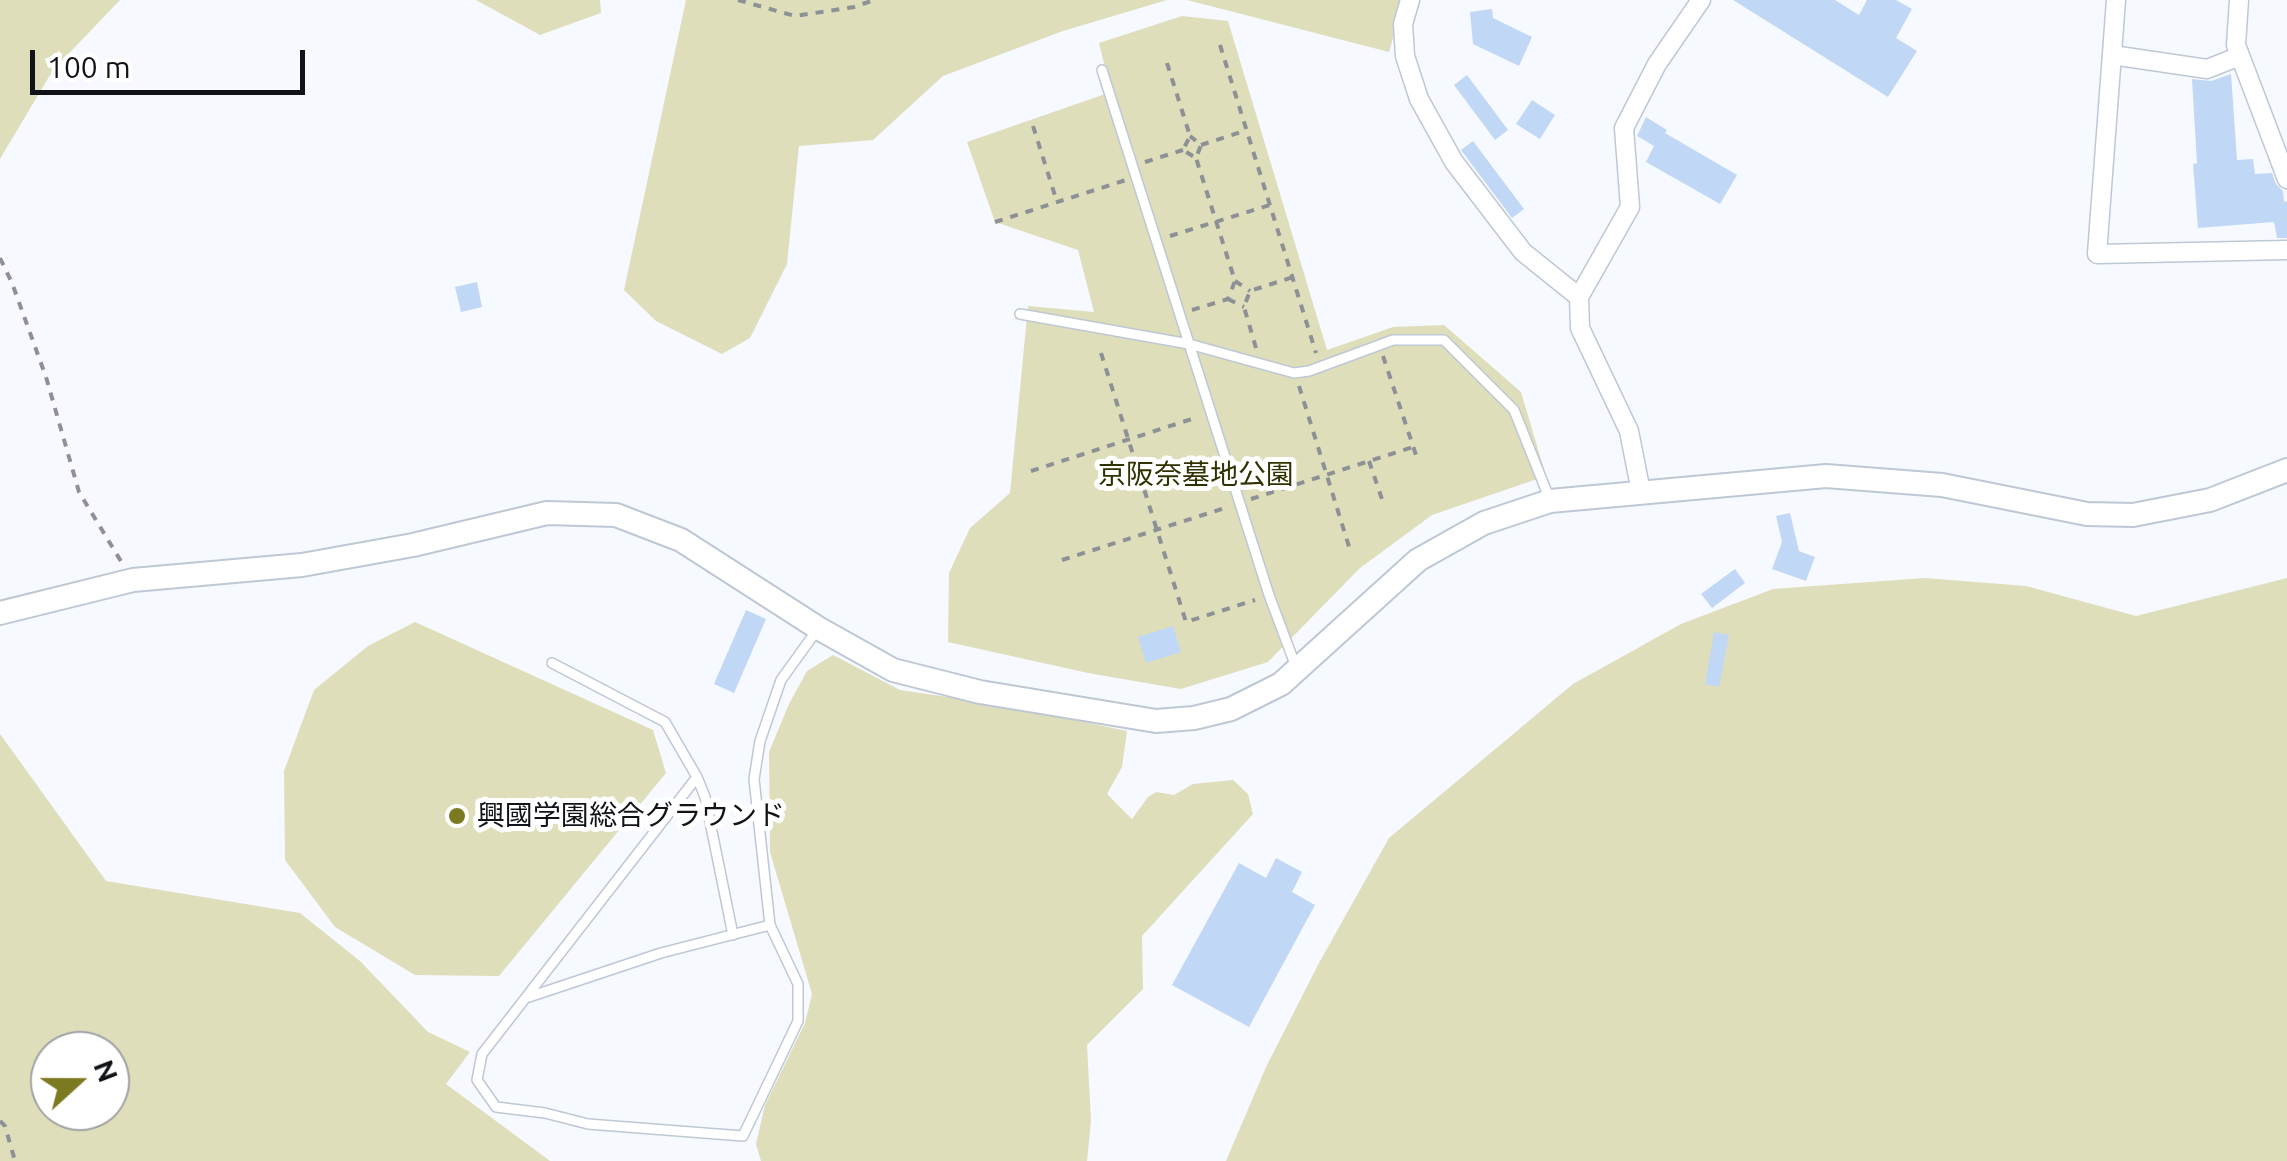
<!DOCTYPE html>
<html>
<head>
<meta charset="utf-8">
<style>
	body { margin:0 }
	#map { position:relative; width:2287px; height:1161px; overflow:hidden; background:#f6f9ff; font-family:Ubuntu,sans-serif }
	canvas { display:block }
	.north { position:absolute; left:30px; top:1031px; width:100px; height:100px; box-sizing:border-box; background:#fff; border:2px solid #9fa1a2; border-radius:50%; rotate:69deg; font-size:28px; font-weight:700; line-height:40px; text-align:center; color:#101317 }
	.north::after { content:''; display:block; margin:auto; width:35px; height:45px; background:#7c7a21; clip-path:polygon(50% 0,100% 100%,50% 72%,0 100%) }
	.scale { position:absolute; left:30px; top:50px; width:275px; height:45px; box-sizing:border-box; border:5px solid #101317; border-top:0; padding-left:12px; font-size:30px; line-height:35px; white-space:nowrap; color:#101317; -webkit-text-stroke:8px #fff; paint-order:stroke }
</style>
</head>
<body>
<div id="map">
<canvas width="2287" height="1161"></canvas>
<div class="north">N</div>
<div class="scale">100 m</div>
</div>
<script>
const context = document.querySelector('canvas').getContext('2d');
context.lineJoin = 'round';
function fill(path, color) { context.fillStyle = color; context.fill(path, 'evenodd'); }
const toPath = rows => new Path2D(rows.map(r => 'M' + r).join(''));
function trace(path, color, width, dash) { context.strokeStyle = color; context.lineWidth = width; context.lineCap = dash ? 'butt' : 'round'; context.setLineDash(dash || []); context.stroke(path); }
function drawText(font, color, halo, rows, align = 'center') {
  context.font = font + ' Ubuntu,"Noto Sans JP",sans-serif'; context.lineWidth = 10; context.setLineDash([]); context.textBaseline = 'middle'; context.strokeStyle = halo; context.fillStyle = color; for (const [text, x, y, turn = 0] of rows) {
    context.save(); context.translate(x, y); context.rotate((+turn || 0) * Math.PI / 180); context.textAlign = isNaN(turn) ? turn : align; if (halo) context.strokeText(text, 0, 0); context.fillText(text, 0, 0); context.restore();
  }
}
const green = toPath([
	[0,0,120,0,53,70,0,159],
	[476,0,600,0,601,13,540,35],
	[686,0,1167,0,1063,31,943,76,873,140,799,146,787,264,750,338,722,354,656,321,624,290],
	[1187,0,1404,0,1389,52],
	[1182,16,1228,21,1327,350,1393,327,1444,325,1521,392,1546,476,1432,515,1360,568,1268,662,1181,689,1088,673,948,642,949,573,970,528,1010,493,1028,306,1094,312,1078,250,995,222,967,142,1111,92,1099,43],
	[1925,578,2026,586,2136,616,2287,578,2287,1161,1226,1161,1266,1067,1319,963,1389,838,1573,684,1681,624,1773,589],
	[415,622,653,730,666,773,499,976,415,975,335,927,285,860,284,771,314,690,368,646],
	[833,655,900,690,1002,705,1127,731,1122,767,1107,794,1132,819,1148,797,1156,792,1174,795,1193,784,1233,780,1248,794,1253,814,1142,936,1143,989,1087,1045,1091,1121,1087,1161,761,1161,756,1144,765,1105,805,1023,812,994,770,852,769,752,789,704,807,671],
	[0,734,106,881,300,913,360,961,428,1032,470,1052,446,1084,550,1161,0,1161],
	[50,1051,110,1051,110,1111,50,1111]
]);
const building = toPath([
	[1733,0,1835,0,1859,15,1867,0,1896,0,1912,9,1896,38,1917,51,1888,97],
	[1492,9,1493,18,1532,37,1519,66,1473,44,1470,12],
	[2231,74,2237,160,2253,159,2255,174,2272,173,2276,184,2283,191,2284,202,2287,201,2287,238,2277,238,2274,222,2198,228,2193,164,2197,163,2192,79,2211,81],
	[1467,75,1508,130,1495,140,1454,85],
	[1532,100,1555,115,1540,139,1516,124],
	[1646,117,1667,130,1665,133,1737,175,1720,204,1646,162,1654,146,1637,136],
	[1473,141,1524,209,1512,218,1461,150],
	[477,282,482,307,461,312,455,287],
	[1790,513,1799,551,1815,557,1806,581,1772,569,1782,542,1776,516],
	[1735,569,1745,583,1712,608,1701,594],
	[746,610,766,619,734,693,714,684],
	[1173,626,1181,652,1146,663,1138,637],
	[1714,632,1729,635,1719,687,1705,684],
	[1276,858,1302,872,1292,892,1315,905,1249,1027,1172,985,1239,863,1266,878]
]);
const path = toPath([
	[738,0,795,16,854,7,874,0],
	[1220,45,1316,353],
	[1167,63,1190,136,1183,150,1196,158,1201,145,1190,136],
	[1033,126,1057,202],
	[1201,145,1244,131],
	[1145,162,1183,150],
	[995,222,1126,180],
	[1170,236,1270,205],
	[0,258,12,283,46,377,79,492,122,563],
	[1235,281,1250,291],
	[1228,299,1244,307],
	[1192,310,1228,299,1235,281,1196,158],
	[1256,348,1244,307,1250,291,1293,277],
	[1101,353,1186,622,1255,600],
	[1383,356,1418,461],
	[1299,386,1351,553],
	[1369,461,1384,505],
	[1031,471,1198,417],
	[1251,499,1413,447],
	[1062,560,1228,507],
	[0,1121,5,1126,15,1161]
]);
const service = toPath([
	[1102,70,1269,595,1296,667],
	[1020,314,1189,344,1294,373,1309,371,1393,340,1444,340,1514,410,1550,500],
	[552,663,665,722,697,777,482,1054,477,1080,496,1107,545,1113,588,1124,743,1136,798,1021,798,984,770,925,754,779,760,741,781,680,817,630],
	[697,777,705,797,733,935],
	[529,997,661,953,770,925]
]);
const minor = toPath([
	[1410,0,1403,24,1405,56,1419,99,1454,162,1523,252,1579,297],
	[2116,0,2097,254,2287,250],
	[2239,0,2236,45,2287,179],
	[2112,55,2207,69,2240,56],
	[1641,492,1629,431,1580,328,1579,297,1630,207,1624,128,1657,64,1701,0]
]);
const tertiary = toPath([
	[0,613,133,580,302,565,413,545,547,513,616,515,681,540,818,628,893,670,980,692,1156,721,1194,718,1231,709,1281,684,1418,560,1484,523,1550,501,1826,476,1942,485,2087,514,2133,515,2210,500,2287,470]
]);
const markers = [
	[457,816,10,"#7c7a21"]
];
const parkNames = [
	["京阪奈墓地公園",1196,475]
];
const poiNames = [
	["興國学園総合グラウンド",477,816]
];
fill(green, '#dedeba');
fill(building, '#c1d7f6');
trace(service, '#bec8d5', 12);
trace(minor, '#bec8d5', 21);
trace(tertiary, '#bec8d5', 26);
trace(path, '#8d9095', 4, [8, 8]);
trace(service, '#fff', 9);
trace(minor, '#fff', 18);
trace(tertiary, '#fff', 22);
for (const [x, y, r, color] of markers) { const dot = new Path2D(); dot.arc(x, y, r, 0, 2 * Math.PI); context.fillStyle = color; context.fill(dot); trace(dot, '#fff', 4); }
drawText('28px', '#323102', '#fff', parkNames);
drawText('28px', '#101317', '#fff', poiNames, 'left');
</script>
</body>
</html>
